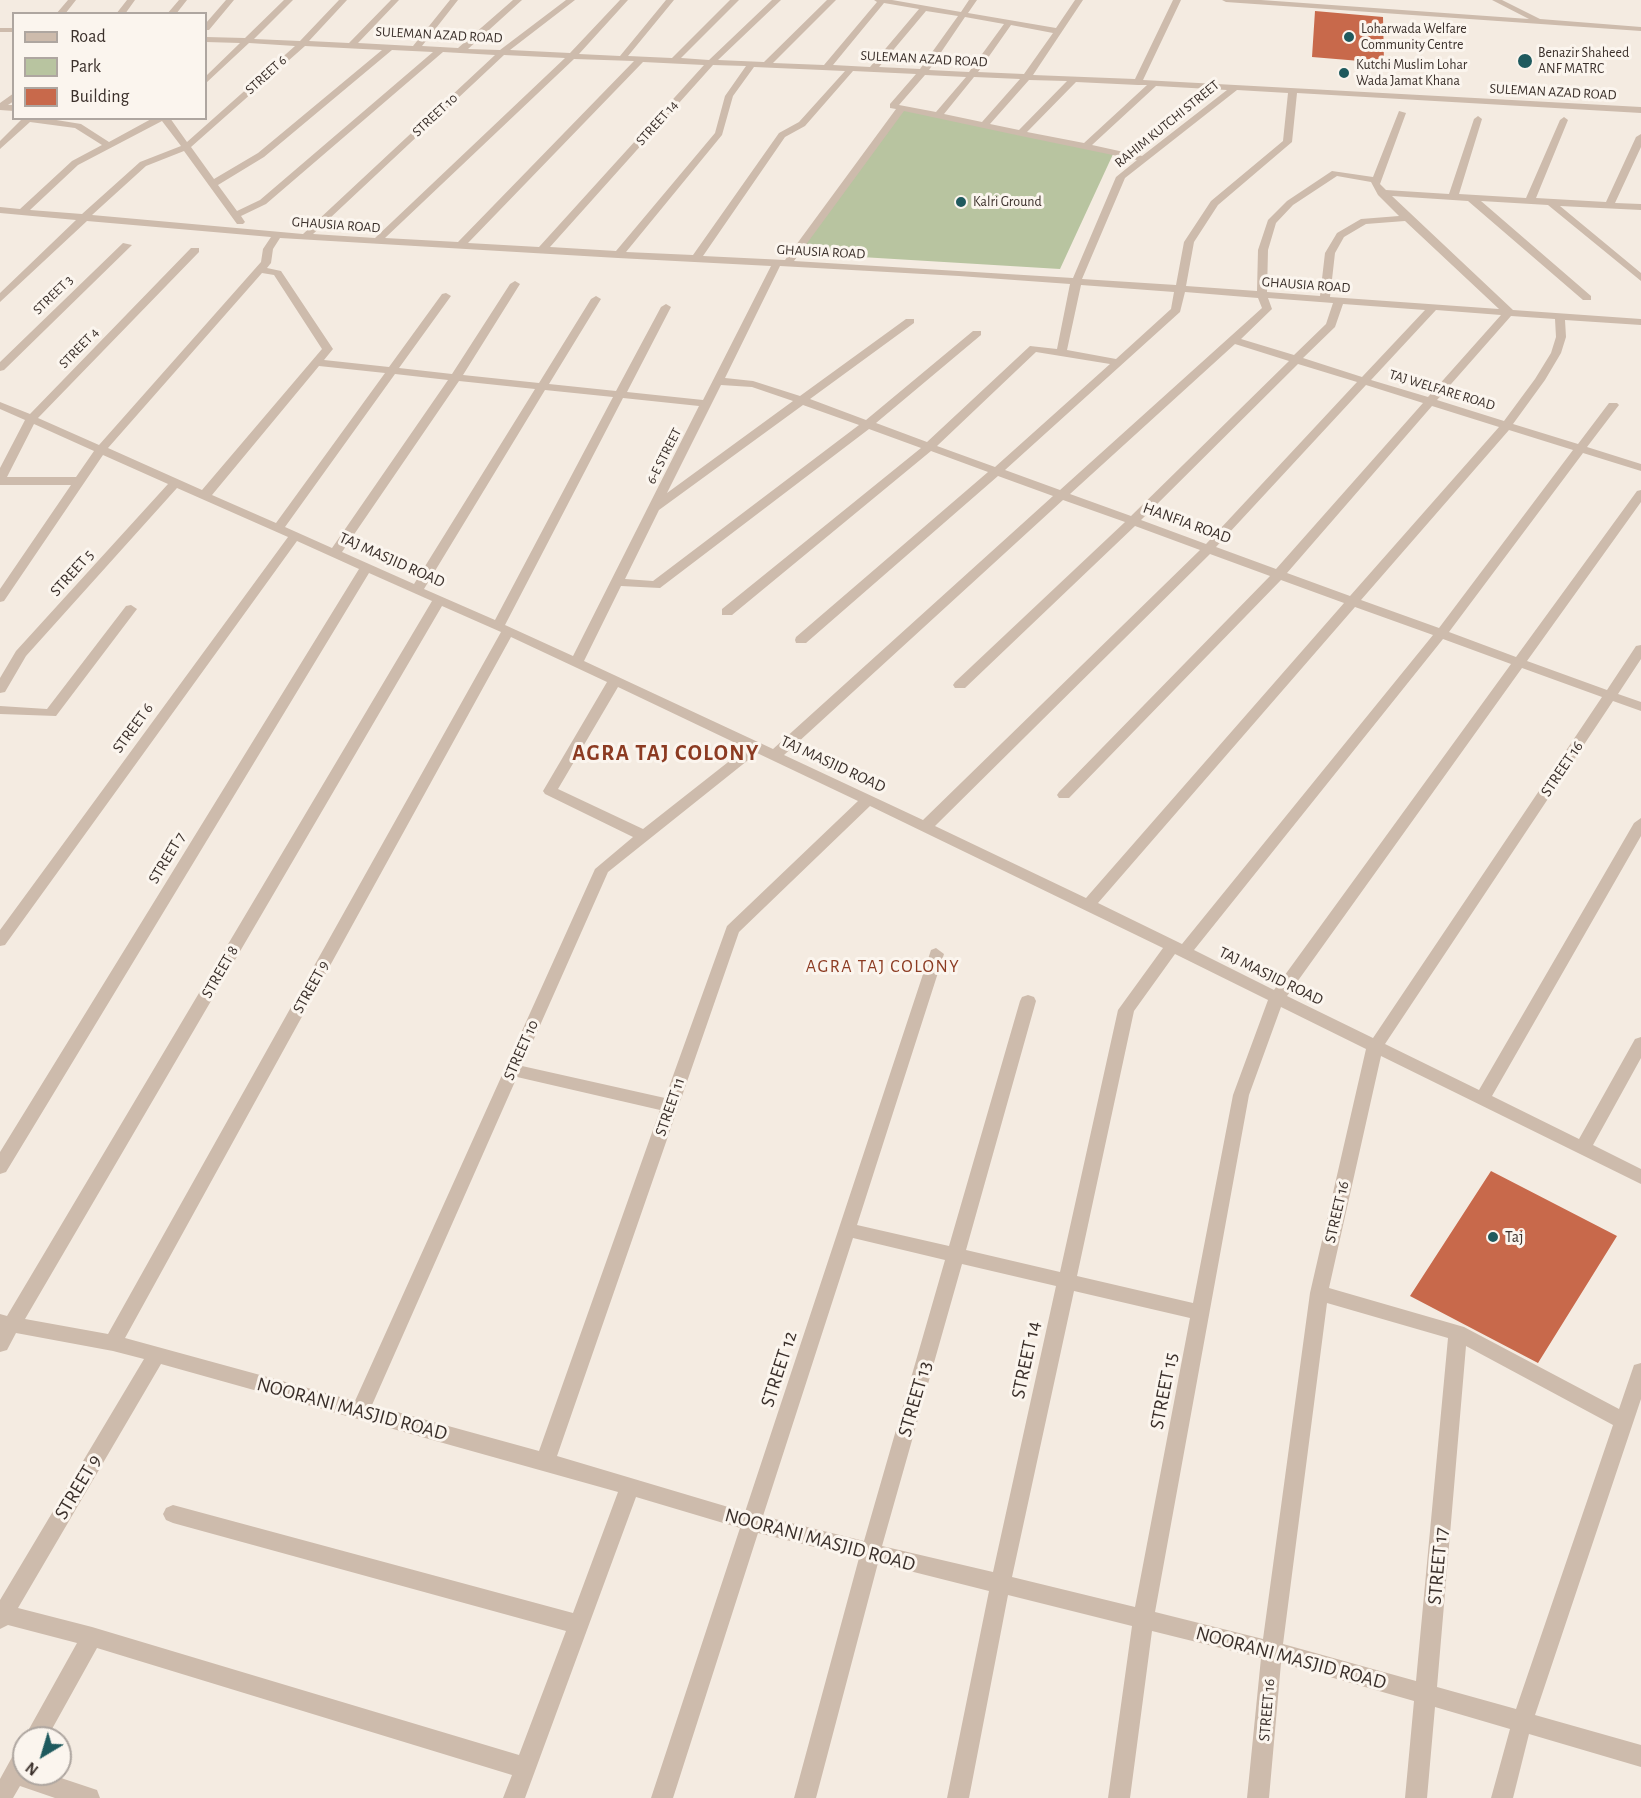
<!DOCTYPE html>
<html>
<head>
<meta charset="utf-8">
<style>
	body { margin:0 }
	#map { position:relative; width:1641px; height:1798px; overflow:hidden; background:#f4ebe1; font-family:"Alegreya Sans",sans-serif }
	canvas { display:block }
	.legend { position:absolute; left:12px; top:12px; width:195px; height:108px; box-sizing:border-box; background:#fbf5ee; border:2px solid #aea6a0; margin:0; padding:8px 10px; list-style:none; font-size:18px; color:#3b302b }
	.legend li { display:flex; align-items:center; gap:12px; height:30px }
	.legend b { width:30px; border:2px solid #aea6a0 }
	.north { position:absolute; left:12px; top:1726px; width:60px; height:60px; box-sizing:border-box; background:#fbf5ee; border:2px solid #aea6a0; border-radius:50%; rotate:218deg; font-size:16px; font-weight:700; line-height:24px; text-align:center; color:#3b302b }
	.north::after { content:''; display:block; margin:auto; width:21px; height:27px; background:#1f5a5e; clip-path:polygon(50% 0,100% 100%,50% 72%,0 100%) }
</style>
</head>
<body>
<div id="map">
<canvas width="1641" height="1798"></canvas>
<ul class="legend">
<li><b style="height:8px;background:#cdbbac"></b>Road</li>
<li><b style="height:16px;background:#b8c4a0"></b>Park</li>
<li><b style="height:16px;background:#c8694b"></b>Building</li>
</ul>
<div class="north">N</div>
</div>
<script>
const context = document.querySelector('canvas').getContext('2d');
context.lineJoin = 'round';
function fill(path, color) { context.fillStyle = color; context.fill(path, 'evenodd'); }
const toPath = rows => new Path2D(rows.map(r => 'M' + r).join(''));
function trace(path, color, width, dash) { context.strokeStyle = color; context.lineWidth = width; context.lineCap = dash ? 'butt' : 'round'; context.setLineDash(dash || []); context.stroke(path); }
function drawText(font, color, halo, rows, align = 'center') {
  context.font = font + ' "Alegreya Sans",sans-serif'; context.lineWidth = 6; context.setLineDash([]); context.textBaseline = 'middle'; context.strokeStyle = halo; context.fillStyle = color; for (const [text, x, y, turn = 0] of rows) {
    context.save(); context.translate(x, y); context.rotate((+turn || 0) * Math.PI / 180); context.textAlign = isNaN(turn) ? turn : align; if (halo) context.strokeText(text, 0, 0); context.fillText(text, 0, 0); context.restore();
  }
}
const green = toPath([
	[901,108,1114,152,1060,269,795,253]
]);
const building = toPath([
	[1315,11,1383,17,1384,63,1312,57],
	[1491,1171,1617,1236,1538,1363,1410,1296]
]);
const minor = toPath([
	[68,0,76,0,65,14,56,14,68,0],
	[127,0,135,0,125,14,116,14,127,0],
	[179,0,187,0,176,14,167,14,179,0],
	[226,0,234,0,209,30,206,30,206,23,226,0],
	[284,0,293,0,254,39,300,41,339,0,347,0,309,41,349,43,391,0,399,0,358,43,413,46,450,0,458,0,422,46,458,48,513,0,522,0,468,49,500,50,566,0,575,0,510,50,570,53,620,0,628,0,579,54,620,56,666,0,674,0,628,56,672,58,730,0,739,0,681,58,709,60,772,0,781,0,718,60,764,62,827,0,836,0,773,63,824,65,877,2,874,0,892,0,961,12,969,0,977,0,968,13,1056,28,1075,0,1083,0,1033,75,1135,79,1173,0,1181,0,1143,80,1641,107,1641,113,1297,93,1292,142,1218,205,1194,242,1186,286,1257,291,1258,250,1268,220,1287,201,1332,171,1373,177,1399,111,1406,113,1380,184,1386,190,1449,194,1474,119,1478,116,1482,119,1459,194,1526,198,1560,120,1564,117,1568,120,1536,198,1606,202,1636,137,1641,134,1641,147,1615,203,1641,204,1641,210,1560,206,1641,273,1641,281,1548,205,1481,201,1591,296,1591,300,1583,300,1468,201,1392,196,1513,310,1641,319,1641,325,1565,320,1566,337,1561,353,1545,380,1513,424,1578,444,1609,403,1617,403,1619,405,1587,447,1641,464,1641,471,1583,453,1449,632,1516,657,1637,491,1641,490,1641,502,1527,661,1607,690,1636,646,1641,645,1641,659,1618,694,1641,702,1641,711,1613,701,1385,1044,1479,1090,1634,823,1641,818,1641,836,1492,1096,1579,1139,1635,1039,1641,1037,1641,1058,1593,1145,1641,1169,1641,1184,1381,1056,1329,1288,1464,1327,1619,1409,1634,1365,1641,1363,1641,1399,1535,1715,1641,1745,1641,1767,1529,1734,1513,1798,1491,1798,1510,1729,1435,1707,1427,1798,1405,1798,1414,1701,1281,1663,1269,1798,1247,1798,1261,1658,1152,1631,1130,1798,1108,1798,1132,1626,1008,1595,969,1798,947,1798,989,1591,878,1563,816,1798,794,1798,859,1558,758,1533,673,1798,651,1798,740,1528,636,1497,525,1798,503,1798,512,1775,97,1648,47,1738,24,1738,77,1643,8,1625,0,1629,0,1600,144,1359,113,1351,16,1333,7,1350,0,1352,0,1314,7,1316,432,601,369,573,6,1172,0,1174,0,1152,359,569,297,541,5,945,0,946,0,930,288,537,177,488,26,656,5,692,0,693,0,678,16,651,168,484,103,455,4,601,0,602,0,589,71,485,0,485,0,468,25,420,0,409,0,402,30,414,191,248,199,248,199,252,38,418,99,445,261,262,263,249,271,237,87,221,0,302,0,293,76,220,0,213,0,207,20,209,72,161,102,145,75,128,30,122,0,149,0,141,23,118,44,118,81,124,109,142,153,118,170,118,187,142,295,46,249,43,206,83,206,76,240,43,206,42,206,37,245,38,284,0],
	[884,3,919,9,870,67,833,65,884,3],
	[926,11,958,16,920,69,879,67,926,11],
	[965,17,1004,24,969,72,929,70,965,17],
	[1011,25,1053,33,1024,74,978,72,1011,25],
	[305,46,382,50,258,153,214,179,191,147,305,46],
	[392,50,433,52,260,200,237,211,218,185,264,157,392,50],
	[443,52,495,55,303,234,92,215,146,166,184,151,237,224,243,224,245,222,241,216,266,204,443,52],
	[504,55,565,58,375,238,313,234,504,55],
	[574,59,634,61,458,242,385,238,574,59],
	[643,62,704,65,539,247,468,243,643,62],
	[713,65,746,66,725,96,715,133,616,251,550,247,713,65],
	[754,67,845,71,799,122,779,133,693,255,626,252,722,135,733,96,754,67],
	[853,71,916,74,890,104,890,108,896,109,785,260,703,256,785,137,805,126,853,71],
	[925,75,966,77,936,112,899,105,925,75],
	[974,77,1020,79,982,122,944,114,974,77],
	[1029,80,1067,81,1019,130,990,124,1029,80],
	[1076,82,1138,85,1147,85,1084,143,1027,132,1076,82],
	[1156,86,1227,90,1142,156,1092,145,1156,86],
	[1237,90,1288,93,1283,141,1211,201,1184,242,1176,285,1082,279,1125,178,1237,90],
	[904,111,1021,136,1137,160,1116,177,1073,278,794,261,904,111],
	[162,121,181,146,140,162,82,214,30,210,78,165,162,121],
	[1337,176,1371,182,1378,195,1399,216,1361,219,1337,233,1325,253,1320,296,1267,292,1268,250,1276,223,1293,205,1337,176],
	[1405,221,1499,309,1330,297,1335,253,1344,237,1366,224,1405,221],
	[280,238,618,258,771,266,703,400,627,392,671,307,666,304,661,307,616,391,549,384,601,299,596,296,591,299,539,383,463,375,520,284,515,281,510,284,452,374,399,368,451,296,446,293,442,294,389,367,324,360,333,349,281,271,267,268,271,263,273,249,280,238],
	[780,266,959,276,1070,284,1057,349,1030,346,927,442,876,423,981,335,981,331,973,331,866,420,810,399,914,323,914,319,906,319,800,396,753,381,725,378,780,266],
	[262,273,274,275,322,349,202,490,108,448,262,273],
	[1081,285,1174,292,1171,309,1116,359,1067,350,1081,285],
	[1185,292,1258,298,1262,308,1060,490,1005,470,1180,312,1185,292],
	[1268,298,1333,303,1326,324,1294,355,1241,339,1272,309,1268,298],
	[1343,304,1425,310,1362,377,1303,358,1335,327,1343,304],
	[1436,310,1501,315,1428,397,1371,380,1436,310],
	[1511,316,1555,319,1556,337,1551,353,1535,379,1504,421,1437,400,1511,316],
	[1235,344,1289,361,1131,516,1070,494,1235,344],
	[1036,352,1110,364,995,467,937,446,1036,352],
	[1298,364,1357,382,1206,544,1141,520,1298,364],
	[319,366,385,373,276,523,212,495,319,366],
	[395,374,448,380,332,548,285,527,395,374],
	[459,381,535,389,414,584,342,552,459,381],
	[721,385,752,387,793,401,667,493,721,385],
	[1366,385,1423,403,1276,569,1216,547,1366,385],
	[545,390,613,397,495,620,424,589,545,390],
	[623,398,699,406,573,656,505,625,623,398],
	[803,405,859,425,653,581,625,579,659,510,803,405],
	[1432,406,1499,427,1350,596,1287,573,1432,406],
	[34,424,94,451,76,477,7,477,34,424],
	[869,429,921,448,722,609,722,615,732,615,931,451,988,472,796,637,795,640,796,643,806,643,998,476,1053,496,773,749,584,661,621,586,660,588,869,429],
	[1509,430,1573,450,1439,628,1361,600,1509,430],
	[1063,500,1125,522,955,682,953,685,955,688,965,688,1135,526,1200,550,923,820,784,755,1063,500],
	[1210,554,1270,576,1059,792,1057,795,1059,798,1069,798,1281,580,1344,603,1086,898,935,826,1210,554],
	[442,606,501,632,108,1334,25,1319,442,606],
	[1355,607,1433,635,1182,944,1098,903,1355,607],
	[511,637,607,682,543,791,545,794,633,837,595,869,355,1401,125,1338,511,637],
	[1443,639,1511,664,1274,990,1194,950,1443,639],
	[1522,668,1602,697,1373,1038,1287,996,1522,668],
	[618,687,746,748,643,829,558,789,618,687],
	[757,753,858,801,727,926,665,1098,522,1066,608,872,757,753],
	[870,806,1163,948,1118,1010,1060,1272,966,1250,1036,1001,1034,997,1028,995,1022,997,1020,1001,949,1246,857,1225,944,954,936,948,931,950,745,1512,557,1456,739,932,870,806],
	[1175,954,1268,1000,1233,1095,1193,1303,1077,1276,1134,1011,1175,954],
	[1281,1007,1366,1049,1310,1293,1263,1639,1155,1612,1249,1095,1281,1007],
	[517,1077,660,1110,539,1451,372,1405,517,1077],
	[853,1238,945,1260,864,1541,763,1516,853,1238],
	[962,1264,1056,1286,993,1572,882,1546,962,1264],
	[1074,1291,1190,1318,1135,1607,1012,1577,1074,1291],
	[1327,1303,1448,1338,1416,1681,1283,1644,1327,1303],
	[1466,1346,1613,1425,1516,1709,1437,1687,1466,1346],
	[161,1364,618,1492,573,1613,173,1505,166,1508,163,1514,166,1520,173,1523,566,1631,519,1755,92,1627,18,1608,161,1364],
	[1222,0,1261,0,1529,19,1492,0,1502,0,1540,19,1641,27,1641,31,1226,2,1222,0],
	[0,28,14,28,14,32,0,32,0,28],
	[14,93,14,101,8,105,14,105,14,111,0,110,0,103,14,93],
	[123,243,132,245,4,370,0,371,0,362,123,243],
	[131,605,137,609,56,716,0,714,0,706,47,709,126,606,131,605],
	[24,1747,24,1774,49,1774,97,1790,100,1798,55,1798,20,1786,13,1798,0,1798,0,1779,16,1750,24,1747]
]);
const markers = [
	[1349,37,6,"#1f5a5e"],
	[1525,61,8,"#1f5a5e"],
	[1344,73,6,"#1f5a5e"],
	[961,202,6,"#1f5a5e"],
	[1493,1237,6,"#1f5a5e"]
];
const farPoinames = [
	["Loharwada Welfare",1361,29],
	["Community Centre",1361,45],
	["Benazir Shaheed",1538,53],
	["ANF MATRC",1538,69],
	["Kutchi Muslim Lohar",1356,65],
	["Wada Jamat Khana",1356,81],
	["Kalri Ground",973,202]
];
const farStreetnames = [
	["SULEMAN AZAD ROAD",439,35,3],
	["SULEMAN AZAD ROAD",924,59,3],
	["STREET 6",266,75,-42],
	["SULEMAN AZAD ROAD",1553,92,3],
	["STREET 10",435,115,-43],
	["STREET 14",657,123,-48],
	["RAHIM KUTCHI STREET",1167,124,-39],
	["GHAUSIA ROAD",336,225,4],
	["GHAUSIA ROAD",821,252,3],
	["GHAUSIA ROAD",1306,285,4],
	["STREET 3",53,295,-44],
	["STREET 4",79,348,-46],
	["TAJ WELFARE ROAD",1442,390,17],
	["6-E STREET",664,456,-63]
];
const streetNames = [
	["HANFIA ROAD",1187,523,20],
	["TAJ MASJID ROAD",392,560,24],
	["STREET 5",72,573,-48],
	["STREET 6",133,728,-54],
	["TAJ MASJID ROAD",833,764,25],
	["STREET 16",1562,769,-56],
	["STREET 7",167,858,-59],
	["STREET 8",220,972,-60],
	["TAJ MASJID ROAD",1271,976,26],
	["STREET 9",311,987,-61],
	["STREET 10",521,1050,-66],
	["STREET 11",670,1107,-71],
	["STREET 16",1337,1212,-77],
	["STREET 16",1267,1710,-85]
];
const poiNames = [
	["Taj",1505,1237]
];
const neighbourhoodNames = [
	["AGRA TAJ COLONY",883,967]
];
const nearStreetnames = [
	["STREET 14",1026,1360,-78],
	["STREET 12",779,1369,-72],
	["STREET 15",1164,1391,-79],
	["STREET 13",915,1399,-74],
	["NOORANI MASJID ROAD",352,1409,15],
	["STREET 9",78,1487,-59],
	["NOORANI MASJID ROAD",820,1540,15],
	["STREET 17",1438,1566,-85],
	["NOORANI MASJID ROAD",1291,1658,15]
];
const districtNames = [
	["AGRA TAJ COLONY",666,753]
];
fill(green, '#b8c4a0');
fill(building, '#c8694b');
fill(minor, '#cdbbac');
for (const [x, y, r, color] of markers) { const dot = new Path2D(); dot.arc(x, y, r, 0, 2 * Math.PI); context.fillStyle = color; context.fill(dot); trace(dot, '#fbf5ee', 2); }
drawText('14px', '#3b302b', '#fbf5ee', farPoinames, 'left');
drawText('14px', '#3b302b', '#fbf5ee', farStreetnames);
drawText('16px', '#3b302b', '#fbf5ee', streetNames);
drawText('16px', '#3b302b', '#fbf5ee', poiNames, 'left');
context.letterSpacing = '1.5px';
drawText('18px', '#8c3b22', '#fbf5ee', neighbourhoodNames);
context.letterSpacing = '0px';
drawText('20px', '#3b302b', '#fbf5ee', nearStreetnames);
context.letterSpacing = '1.5px';
drawText('bold 22px', '#8c3b22', '#fbf5ee', districtNames);
context.letterSpacing = '0px';
</script>
</body>
</html>
